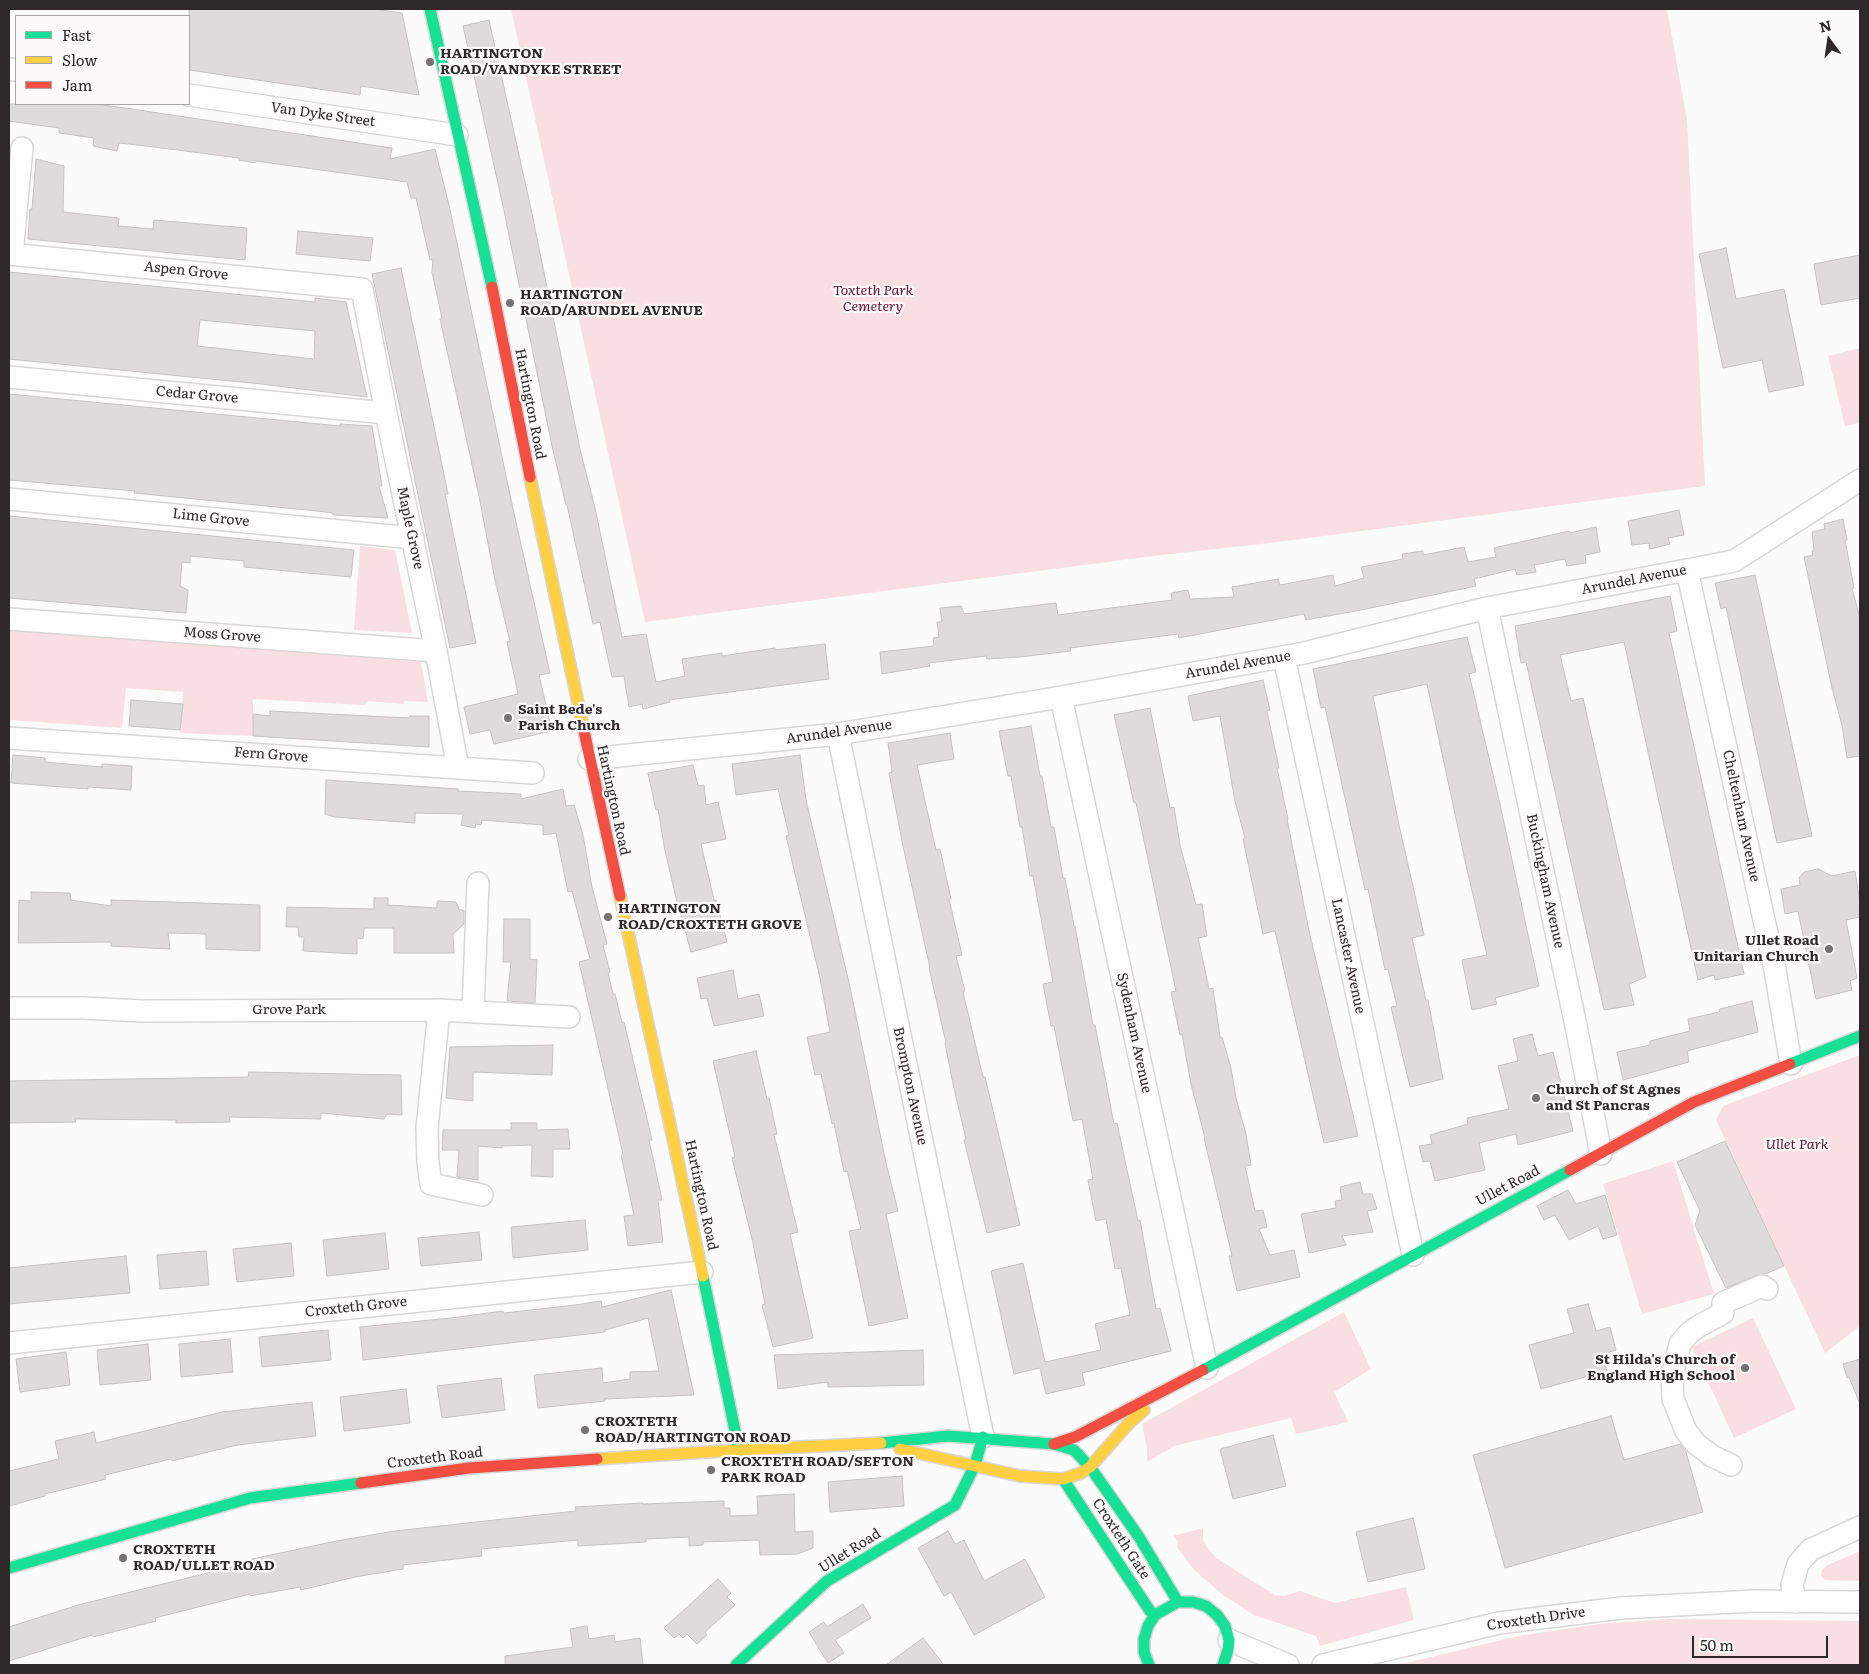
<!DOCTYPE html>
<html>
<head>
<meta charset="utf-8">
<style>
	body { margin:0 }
	#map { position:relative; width:1869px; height:1674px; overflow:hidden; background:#fcfbfb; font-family:Literata,serif }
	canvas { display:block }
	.frame { position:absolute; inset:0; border:10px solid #2e282a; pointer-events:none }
	.legend { position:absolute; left:15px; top:15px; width:175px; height:90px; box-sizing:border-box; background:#fdfafb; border:1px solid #aaa6a7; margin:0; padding:6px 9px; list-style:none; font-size:15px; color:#2e282a }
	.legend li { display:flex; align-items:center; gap:10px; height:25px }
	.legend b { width:25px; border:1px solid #aaa6a7 }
	.north { position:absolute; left:1804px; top:15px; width:50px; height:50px; -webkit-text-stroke:4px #fdfafb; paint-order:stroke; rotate:346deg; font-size:14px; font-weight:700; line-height:20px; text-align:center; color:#2e282a }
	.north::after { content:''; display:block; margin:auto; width:18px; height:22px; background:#2e282a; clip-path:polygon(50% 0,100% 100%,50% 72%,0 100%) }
	.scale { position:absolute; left:1692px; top:1636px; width:136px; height:22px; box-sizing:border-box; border:2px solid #2e282a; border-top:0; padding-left:6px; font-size:15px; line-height:18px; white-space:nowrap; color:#2e282a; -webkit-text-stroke:4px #fdfafb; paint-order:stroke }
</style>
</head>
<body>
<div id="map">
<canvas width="1869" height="1674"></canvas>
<div class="frame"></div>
<ul class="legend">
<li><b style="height:6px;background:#16e098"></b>Fast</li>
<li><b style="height:6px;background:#ffcf43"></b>Slow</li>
<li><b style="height:6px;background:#f24e42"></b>Jam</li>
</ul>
<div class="north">N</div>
<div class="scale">50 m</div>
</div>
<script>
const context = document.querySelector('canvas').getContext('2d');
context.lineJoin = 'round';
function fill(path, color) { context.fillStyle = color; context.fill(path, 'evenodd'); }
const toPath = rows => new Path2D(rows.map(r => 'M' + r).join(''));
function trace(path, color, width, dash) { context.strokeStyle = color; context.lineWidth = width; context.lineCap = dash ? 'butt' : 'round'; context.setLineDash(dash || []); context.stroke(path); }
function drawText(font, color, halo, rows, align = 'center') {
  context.font = font + ' Literata,serif'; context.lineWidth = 4.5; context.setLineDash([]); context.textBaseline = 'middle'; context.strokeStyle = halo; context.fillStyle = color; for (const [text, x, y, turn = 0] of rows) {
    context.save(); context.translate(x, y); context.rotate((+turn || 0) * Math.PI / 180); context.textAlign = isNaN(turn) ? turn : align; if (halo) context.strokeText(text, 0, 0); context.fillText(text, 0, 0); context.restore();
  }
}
const green = toPath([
	[511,9,1667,9,1687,120,1705,486,1278,542,1154,556,645,622],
	[1860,348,1860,423,1845,426,1828,356],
	[360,546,395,550,412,633,354,630],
	[9,628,421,662,428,702,404,701,404,704,368,701,364,705,253,699,253,736,180,733,183,692,126,688,122,728,9,720],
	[1860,1055,1860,1326,1825,1353,1716,1120,1723,1106],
	[1673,1161,1714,1294,1642,1314,1603,1184],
	[1344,1312,1371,1369,1334,1392,1348,1422,1296,1434,1291,1418,1174,1446,1147,1462,1147,1448,1142,1424],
	[1753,1318,1796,1409,1734,1438,1692,1347],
	[1203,1528,1203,1539,1206,1546,1216,1558,1275,1595,1284,1596,1300,1591,1335,1603,1406,1587,1414,1620,1320,1646,1316,1636,1254,1615,1223,1595,1194,1570,1177,1547,1178,1542,1173,1536],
	[1860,1551,1860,1581,1825,1580,1821,1575,1822,1570,1828,1565],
	[1668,1619,1860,1621,1860,1665,1398,1665,1518,1636,1599,1624]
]);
const building = toPath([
	[189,9,374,9,402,13,419,95,361,86,360,95,189,70,189,9],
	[489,20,531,209,580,449,595,508,622,637,646,634,656,682,685,676,682,659,722,653,722,656,775,648,775,650,825,644,829,679,669,700,670,702,643,709,642,704,629,707,624,676,612,677,600,622,593,624,567,505,566,505,552,446,503,206,463,26,489,20],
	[9,104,96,104,125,108,392,148,390,159,435,149,449,205,513,509,550,673,539,675,552,731,494,744,490,730,470,734,464,707,518,694,507,642,510,641,495,580,479,496,440,319,442,318,432,272,433,259,430,260,416,198,411,198,407,182,256,161,255,163,239,160,239,158,146,146,119,143,117,151,93,146,94,138,59,133,59,128,9,121,9,104],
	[36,159,64,166,63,212,119,218,118,226,153,229,154,220,247,228,245,260,28,239,30,209,32,209,36,159],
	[298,231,373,238,370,261,296,254,298,231],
	[1726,248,1736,299,1784,289,1804,385,1769,392,1762,360,1723,368,1699,254,1726,248],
	[1860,255,1860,298,1821,305,1814,264,1860,255],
	[401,268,448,494,445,494,476,643,450,648,372,274,401,268],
	[9,272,315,302,315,298,346,302,367,397,261,384,9,359,9,272],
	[200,320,315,331,314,359,197,346,200,320],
	[9,394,340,426,340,424,372,426,382,486,379,486,388,518,333,515,333,513,317,511,134,493,135,491,9,480,9,394],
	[1679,510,1684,535,1668,538,1670,544,1650,549,1649,543,1632,545,1628,521,1679,510],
	[9,516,354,550,351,577,244,567,244,561,190,556,190,563,182,562,180,586,188,590,186,613,9,598,9,516],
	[1843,519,1847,540,1845,540,1854,588,1852,588,1860,619,1860,756,1847,758,1842,725,1832,688,1804,557,1813,555,1812,551,1814,550,1812,532,1825,529,1824,524,1843,519],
	[1596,527,1600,552,1585,555,1586,563,1567,566,1565,559,1534,565,1536,572,1517,575,1515,569,1474,579,1476,586,1361,610,1306,620,1304,614,1179,638,1178,634,1070,648,1071,651,1020,657,987,659,986,656,929,663,930,666,882,674,880,652,934,646,933,638,939,637,937,622,942,622,940,608,961,606,964,614,1056,603,1058,615,1172,600,1171,593,1188,590,1190,599,1234,597,1232,587,1278,579,1280,585,1333,575,1335,586,1364,578,1361,567,1403,559,1402,554,1423,551,1423,555,1464,547,1468,562,1496,557,1494,548,1569,531,1570,533,1596,527],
	[1755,575,1812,836,1777,843,1726,607,1721,609,1715,583,1755,575],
	[1670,596,1677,631,1669,633,1744,974,1715,980,1714,975,1698,980,1624,642,1560,655,1571,701,1583,698,1646,977,1629,984,1634,1005,1604,1010,1526,662,1521,663,1515,626,1670,596],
	[1467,637,1476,672,1469,674,1500,804,1539,986,1495,998,1497,1004,1472,1010,1462,960,1487,955,1466,865,1427,684,1373,696,1399,825,1424,935,1412,938,1426,1000,1428,1000,1443,1079,1410,1087,1391,1007,1397,1006,1388,969,1385,970,1368,889,1365,890,1325,707,1321,708,1313,669,1467,637],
	[1263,680,1270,710,1267,711,1279,768,1277,768,1288,819,1287,819,1309,931,1358,1136,1324,1143,1275,931,1263,934,1243,839,1245,838,1235,801,1220,716,1193,721,1188,696,1263,680],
	[131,700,183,704,180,730,129,726,131,700],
	[1150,708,1170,808,1174,807,1180,845,1196,905,1202,904,1207,936,1198,938,1209,989,1213,988,1220,1037,1222,1037,1231,1068,1236,1098,1246,1134,1251,1165,1245,1166,1255,1211,1263,1210,1267,1227,1259,1229,1270,1255,1294,1250,1300,1277,1237,1291,1229,1256,1232,1256,1204,1138,1205,1138,1191,1084,1182,1034,1180,1035,1171,992,1176,991,1136,803,1134,803,1114,715,1150,708],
	[270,711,409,718,410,716,429,716,429,747,253,736,253,714,270,716,270,711],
	[1031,726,1040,776,1042,776,1051,827,1054,827,1063,878,1065,878,1074,926,1075,926,1093,1025,1095,1025,1114,1124,1117,1123,1138,1221,1140,1220,1156,1309,1160,1308,1171,1351,1082,1373,1085,1385,1046,1394,1040,1368,1014,1374,991,1271,1023,1263,1045,1362,1101,1350,1095,1324,1130,1315,1121,1268,1115,1269,1106,1219,1096,1221,1088,1180,1093,1179,1082,1119,1073,1121,1054,1026,1051,1026,1043,984,1053,982,1033,876,1030,876,1022,827,1020,827,1011,776,1008,776,999,731,1031,726],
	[950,733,954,759,917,765,936,850,940,849,951,899,949,899,962,955,956,956,965,991,963,992,983,1077,985,1077,1020,1225,987,1233,964,1140,966,1139,953,1084,945,1043,946,1043,929,968,930,968,903,846,889,773,892,772,888,743,950,733],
	[13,755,45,758,45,762,102,767,102,764,132,766,131,790,88,787,88,789,11,783,13,755],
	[800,755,806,800,850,987,886,1163,898,1211,886,1214,908,1318,869,1326,849,1231,861,1229,847,1171,844,1172,834,1123,832,1124,821,1074,815,1075,807,1037,830,1032,820,978,786,836,789,835,778,789,736,795,732,764,800,755],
	[693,765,698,786,704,785,706,805,718,802,726,839,701,844,714,900,716,900,727,942,691,952,677,902,665,851,658,809,656,810,648,773,693,765],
	[326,780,458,789,458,791,521,794,521,799,563,789,566,806,574,805,583,835,592,887,607,944,603,945,610,972,608,973,613,994,615,994,622,1023,624,1022,652,1140,649,1140,662,1200,658,1200,663,1242,628,1246,624,1216,634,1215,621,1155,623,1154,579,962,590,959,572,891,568,892,556,833,543,835,543,825,482,820,481,825,476,824,475,828,461,825,463,814,415,813,415,823,335,817,325,814,326,780],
	[1818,869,1832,876,1855,871,1860,902,1860,917,1846,920,1857,978,1850,981,1852,990,1816,999,1798,911,1785,914,1781,889,1800,885,1799,878,1804,872,1818,869],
	[31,892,70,893,71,900,111,906,111,900,260,905,260,951,206,949,206,934,168,933,170,949,111,946,111,942,18,943,19,900,31,901,31,892],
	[374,898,388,898,388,905,437,908,437,901,456,902,459,909,464,911,464,924,453,934,454,953,394,953,394,928,364,928,363,939,357,938,357,954,303,951,304,937,299,937,298,927,286,927,287,907,374,909,374,898],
	[504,919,530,919,530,959,537,960,535,1003,507,1001,511,962,503,962,504,919],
	[733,970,738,999,759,994,764,1016,714,1026,707,998,701,999,697,978,733,970],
	[1752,1001,1758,1032,1687,1051,1689,1062,1623,1080,1617,1052,1650,1045,1650,1041,1690,1031,1688,1019,1719,1012,1720,1009,1752,1001],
	[1532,1034,1538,1056,1553,1052,1573,1131,1518,1145,1516,1134,1479,1143,1485,1170,1435,1181,1430,1161,1423,1162,1419,1146,1432,1144,1430,1135,1468,1124,1467,1118,1509,1109,1498,1066,1518,1061,1513,1039,1532,1034],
	[553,1045,552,1075,473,1072,473,1101,446,1098,450,1047,553,1045],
	[756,1051,767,1099,769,1098,777,1134,774,1135,798,1232,790,1234,813,1338,773,1347,762,1305,765,1304,753,1243,732,1158,735,1157,713,1061,756,1051],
	[249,1072,401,1075,402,1115,387,1114,384,1119,321,1113,321,1119,229,1117,230,1122,176,1123,176,1120,75,1119,76,1122,9,1123,9,1081,248,1077,249,1072],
	[511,1123,537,1123,537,1130,568,1129,570,1149,553,1149,553,1177,531,1176,532,1145,502,1146,502,1148,478,1146,478,1180,457,1177,459,1150,442,1150,443,1130,511,1130,511,1123],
	[1725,1141,1784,1266,1765,1274,1757,1275,1726,1288,1695,1225,1700,1211,1677,1162,1725,1141],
	[1360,1182,1363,1194,1372,1194,1377,1209,1367,1211,1373,1232,1342,1236,1346,1245,1309,1253,1301,1214,1336,1208,1335,1201,1342,1200,1340,1187,1360,1182],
	[1568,1190,1576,1204,1605,1195,1617,1235,1603,1239,1598,1226,1569,1240,1555,1215,1544,1220,1537,1206,1568,1190],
	[585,1220,588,1250,513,1258,511,1227,585,1220],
	[479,1232,482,1260,421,1266,418,1238,479,1232],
	[385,1233,389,1269,327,1276,323,1240,385,1233],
	[291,1243,294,1276,237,1282,233,1249,291,1243],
	[206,1251,209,1285,160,1289,157,1255,206,1251],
	[126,1256,130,1293,9,1304,9,1268,126,1256],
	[671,1290,694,1395,605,1399,605,1401,538,1408,534,1375,602,1368,603,1383,630,1379,630,1372,659,1371,648,1318,605,1330,605,1332,363,1360,360,1327,451,1318,503,1311,504,1313,575,1305,601,1301,602,1307,671,1290],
	[1588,1304,1596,1331,1610,1327,1616,1350,1603,1354,1607,1371,1541,1389,1529,1345,1574,1333,1567,1309,1588,1304],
	[328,1330,331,1360,262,1367,259,1337,328,1330],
	[230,1339,233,1372,181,1377,179,1344,230,1339],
	[148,1344,151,1380,100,1385,97,1350,148,1344],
	[923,1350,924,1385,828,1387,828,1382,778,1389,774,1355,923,1350],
	[66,1352,70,1385,20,1392,16,1359,66,1352],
	[1860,1359,1860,1404,1849,1377,1847,1378,1843,1364,1860,1359],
	[501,1378,505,1410,442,1418,437,1386,501,1378],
	[406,1389,410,1423,344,1431,340,1397,406,1389],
	[312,1402,316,1436,237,1445,172,1461,171,1459,105,1475,106,1479,45,1494,45,1496,9,1506,9,1471,59,1459,55,1441,94,1432,96,1443,222,1412,312,1402],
	[1611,1416,1624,1460,1680,1444,1686,1452,1703,1512,1505,1568,1473,1455,1611,1416],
	[1273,1435,1286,1486,1233,1499,1220,1449,1273,1435],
	[902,1476,904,1506,830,1512,828,1482,902,1476],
	[794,1494,795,1532,813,1531,813,1548,798,1554,760,1555,759,1540,703,1542,703,1545,689,1546,689,1537,646,1539,646,1542,578,1546,578,1540,481,1549,482,1556,403,1565,403,1569,355,1577,301,1590,300,1587,250,1596,250,1594,155,1618,156,1621,93,1637,92,1635,9,1661,9,1627,78,1605,244,1564,243,1561,336,1541,395,1531,576,1511,575,1507,643,1503,643,1504,724,1501,724,1508,730,1508,730,1516,758,1515,757,1496,794,1494],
	[1413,1518,1425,1569,1368,1582,1356,1532,1413,1518],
	[948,1531,955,1544,964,1540,984,1581,1025,1559,1045,1597,974,1635,951,1592,944,1596,918,1548,948,1531],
	[718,1579,731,1593,727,1597,735,1605,705,1632,707,1635,697,1644,687,1634,683,1638,679,1634,674,1638,664,1628,718,1579],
	[863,1604,871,1618,835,1640,844,1653,828,1663,809,1632,824,1622,827,1627,863,1604],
	[587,1626,589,1639,614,1635,615,1642,640,1638,643,1665,505,1665,505,1656,573,1647,570,1629,587,1626],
	[923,1638,944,1665,886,1665,923,1638]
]);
const street = toPath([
	[9,69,16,70],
	[189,95,457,135],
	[9,254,362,289,386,413,436,651,458,768],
	[12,254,22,148],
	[9,377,386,413],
	[9,499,413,538],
	[1687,570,1775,970,1791,1064],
	[1487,608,1576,1026,1601,1154],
	[9,619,436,651],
	[1284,657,1413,1255],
	[1061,697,1207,1368],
	[838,734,983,1437],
	[9,738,533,773],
	[589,759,838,734,1061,697,1304,653,1487,608,1734,561,1860,480],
	[9,1008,83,1008,143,1011,439,1010,569,1017],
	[439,1010,427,1128,428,1163,431,1184,482,1195],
	[473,1011,478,883],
	[9,1343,702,1272],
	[1731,1465,1712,1456,1695,1443,1686,1431,1673,1399,1672,1375,1680,1344,1689,1333,1699,1326,1723,1313,1723,1303,1762,1286,1767,1289],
	[1795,1602,1792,1585,1798,1564,1810,1550,1860,1527],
	[1229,1640,1288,1665],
	[1323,1665,1499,1623,1621,1608,1754,1601,1860,1602]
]);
const fast = toPath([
	[430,9,492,287],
	[1790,1064,1860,1036],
	[703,1276,739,1450],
	[1203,1370,1570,1170],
	[881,1443,948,1436,1054,1444,1074,1450,1090,1467,1139,1537,1178,1602],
	[1063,1479,1150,1611,1155,1615],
	[9,1568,250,1498,361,1483],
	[736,1665,827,1581,955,1505,975,1465,983,1437],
	[1149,1665,1144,1652,1144,1639,1148,1626,1155,1615,1178,1602,1193,1602,1206,1606,1217,1615,1225,1626,1229,1640,1228,1650,1223,1665]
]);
const slow = toPath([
	[530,477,584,731],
	[620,896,703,1276],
	[900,1449,1020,1476,1063,1479,1081,1473,1090,1467,1129,1423,1144,1410],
	[597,1459,739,1450,881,1443]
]);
const jam = toPath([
	[492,287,530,477],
	[584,731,620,896],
	[1570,1170,1694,1102,1790,1064],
	[1054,1444,1075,1437,1203,1370],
	[361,1483,469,1468,597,1459]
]);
const markers = [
	[430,62,5,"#767273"],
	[510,303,5,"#767273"],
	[508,718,5,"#767273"],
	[608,917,5,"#767273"],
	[1829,949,5,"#767273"],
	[1536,1098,5,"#767273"],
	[1745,1368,5,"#767273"],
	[585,1430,5,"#767273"],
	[711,1470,5,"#767273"],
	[123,1558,5,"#767273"]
];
const poiNames = [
	["HARTINGTON",440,54],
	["ROAD/VANDYKE STREET",440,70],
	["HARTINGTON",520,295],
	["ROAD/ARUNDEL AVENUE",520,311],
	["Saint Bede's",518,710],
	["Parish Church",518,726],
	["HARTINGTON",618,909],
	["ROAD/CROXTETH GROVE",618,925],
	["Ullet Road",1819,941,"right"],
	["Unitarian Church",1819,957,"right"],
	["Church of St Agnes",1546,1090],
	["and St Pancras",1546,1106],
	["St Hilda's Church of",1735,1360,"right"],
	["England High School",1735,1376,"right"],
	["CROXTETH",595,1422],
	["ROAD/HARTINGTON ROAD",595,1438],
	["CROXTETH ROAD/SEFTON",721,1462],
	["PARK ROAD",721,1478],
	["CROXTETH",133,1550],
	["ROAD/ULLET ROAD",133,1566]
];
const streetNames = [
	["Van Dyke Street",323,115,8],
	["Aspen Grove",186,271,6],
	["Cedar Grove",197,395,5],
	["Hartington Road",530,404,79],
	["Lime Grove",211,518,6],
	["Maple Grove",410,528,78],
	["Arundel Avenue",1634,580,-11],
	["Moss Grove",222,635,4],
	["Arundel Avenue",1238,665,-10],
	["Arundel Avenue",839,732,-8],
	["Fern Grove",271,755,4],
	["Hartington Road",613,800,78],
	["Cheltenham Avenue",1741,816,78],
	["Buckingham Avenue",1545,881,78],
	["Lancaster Avenue",1348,956,78],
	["Grove Park",289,1010],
	["Sydenham Avenue",1134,1033,78],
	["Brompton Avenue",910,1086,78],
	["Ullet Road",1508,1186,-28],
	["Hartington Road",701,1195,78],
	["Croxteth Grove",356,1307,-6],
	["Croxteth Road",435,1458,-7],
	["Croxteth Gate",1121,1539,57],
	["Ullet Road",850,1551,-32],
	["Croxteth Drive",1536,1619,-8]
];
const parkNames = [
	["Toxteth Park",873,291],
	["Cemetery",873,307],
	["Ullet Park",1797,1145]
];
fill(green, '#f9dee4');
fill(building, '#dedbdc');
trace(building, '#c5c2c3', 1);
trace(street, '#d9d6d7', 24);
trace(fast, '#d9d6d7', 14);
trace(slow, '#d9d6d7', 14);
trace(jam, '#d9d6d7', 14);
trace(street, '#fffefe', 21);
trace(fast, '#16e098', 11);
trace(slow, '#ffcf43', 11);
trace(jam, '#f24e42', 11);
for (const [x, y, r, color] of markers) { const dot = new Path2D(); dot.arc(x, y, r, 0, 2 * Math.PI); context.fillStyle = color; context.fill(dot); trace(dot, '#fdfafb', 2); }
drawText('bold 14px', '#2e282a', '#fdfafb', poiNames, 'left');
drawText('14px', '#2e282a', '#fdfafb', streetNames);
drawText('italic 14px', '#60102f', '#fdfafb', parkNames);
</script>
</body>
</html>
